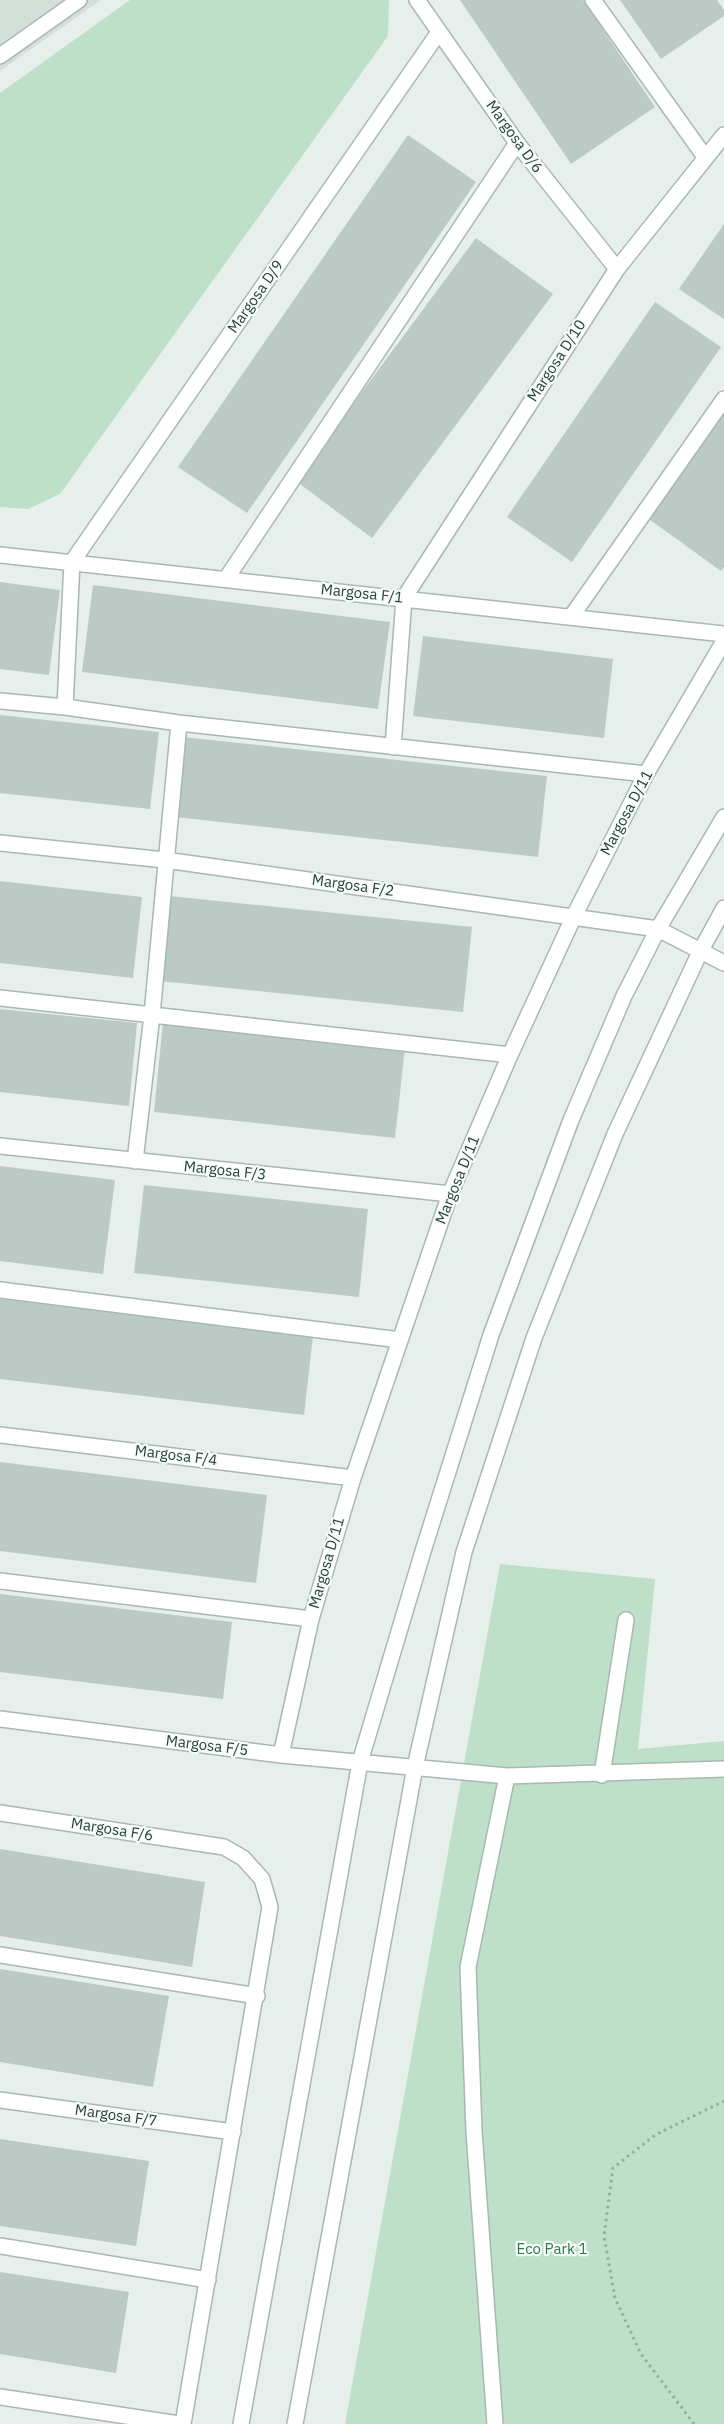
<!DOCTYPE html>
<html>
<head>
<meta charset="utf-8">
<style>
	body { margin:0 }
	canvas { display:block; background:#e6efeb }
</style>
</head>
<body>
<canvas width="724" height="2424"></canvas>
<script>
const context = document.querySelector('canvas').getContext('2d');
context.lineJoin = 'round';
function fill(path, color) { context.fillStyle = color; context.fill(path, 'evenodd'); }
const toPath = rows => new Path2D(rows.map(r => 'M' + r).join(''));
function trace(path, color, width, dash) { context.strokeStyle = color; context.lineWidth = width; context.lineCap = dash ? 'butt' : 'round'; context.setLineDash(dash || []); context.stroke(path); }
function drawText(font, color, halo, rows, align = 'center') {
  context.font = font + ' "IBM Plex Sans",sans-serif'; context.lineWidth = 4.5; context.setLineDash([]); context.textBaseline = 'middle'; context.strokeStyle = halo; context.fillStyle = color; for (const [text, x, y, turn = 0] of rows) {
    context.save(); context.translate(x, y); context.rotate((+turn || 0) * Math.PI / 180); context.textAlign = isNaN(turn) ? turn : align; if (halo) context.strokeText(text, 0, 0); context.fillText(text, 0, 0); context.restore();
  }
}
const built = toPath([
	[0,0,101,0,0,71]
]);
const green = toPath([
	[130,0,389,0,388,36,60,494,28,509,0,507,0,93],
	[500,1564,655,1579,638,1749,724,1741,724,2424,345,2424]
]);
const building = toPath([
	[460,0,583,0,655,107,571,164],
	[620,0,717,0,724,10,724,16,661,59],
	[408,135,476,182,247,513,178,467],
	[724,224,724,319,679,289],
	[476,238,553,294,372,538,296,481],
	[655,302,721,347,572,562,507,517],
	[724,410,724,567,721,571,646,517],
	[0,582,60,590,49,675,0,669],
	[93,585,390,622,378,709,82,672],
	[423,636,613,659,604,738,413,716],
	[0,715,159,732,150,809,0,793],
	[183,737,547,776,538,857,175,817],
	[0,881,142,897,133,978,0,963],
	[169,896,472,927,463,1012,160,981],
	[0,1009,137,1023,129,1106,0,1092],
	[163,1022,405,1048,395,1138,154,1112],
	[0,1166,115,1180,103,1274,0,1261],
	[144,1185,368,1209,359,1297,134,1273],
	[0,1299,313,1336,304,1415,0,1379],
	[0,1462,267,1495,256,1583,0,1551],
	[0,1594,232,1622,223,1699,0,1672],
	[0,1849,205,1882,192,1967,0,1936],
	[0,1969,169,1996,153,2087,0,2062],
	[0,2139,149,2161,136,2246,0,2226],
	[0,2272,129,2292,116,2373,0,2354]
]);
const path = toPath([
	[694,2424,641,2354,615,2298,604,2236,613,2168,655,2135,724,2101]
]);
const minor = toPath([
	[417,0,517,143,617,269],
	[593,0,705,157],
	[0,56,79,0],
	[0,555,724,634],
	[226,579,517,143],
	[571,617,724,399],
	[0,701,65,707,179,723,646,774],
	[65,707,72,562,439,32],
	[393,747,404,598,617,269,724,135],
	[0,843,165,860,658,929,724,963],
	[0,998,510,1055],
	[0,1146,450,1194],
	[135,1161,152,1015,179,723],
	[0,1290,400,1340],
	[0,1435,353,1478],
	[0,1581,311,1619],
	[0,1719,281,1755,507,1776,724,1769],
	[281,1755,311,1619,353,1478,450,1194,510,1055,574,916,646,774,724,641],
	[602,1775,626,1620],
	[0,1813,224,1847,243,1858,262,1879,270,1907,183,2424],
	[0,1955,257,1996],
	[0,2100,233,2132],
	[0,2246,208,2280],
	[0,2397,179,2424],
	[241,2424,360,1762,424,1548,491,1335,571,1120,624,996,658,929,724,817],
	[295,2424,415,1767,464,1552,534,1338,615,1134,700,952,724,908],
	[495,2424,474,2131,468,1967,507,1776]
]);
const streetNames = [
	["Margosa D/6",514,137,54],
	["Margosa D/9",256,297,-55],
	["Margosa D/10",557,361,-57],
	["Margosa F/1",362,594,6],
	["Margosa D/11",627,813,-62],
	["Margosa F/2",353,886,8],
	["Margosa F/3",225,1171,6],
	["Margosa D/11",458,1180,-68],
	["Margosa F/4",176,1456,7],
	["Margosa D/11",327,1563,-74],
	["Margosa F/5",207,1746,7],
	["Margosa F/6",112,1830,9],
	["Margosa F/7",116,2116,8]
];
const parkNames = [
	["Eco Park 1",552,2250]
];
fill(built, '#d4dfda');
fill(green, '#bfe0c8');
fill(building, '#bbcac4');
trace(minor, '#a8b8b2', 18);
trace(path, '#86b3a5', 3, [2.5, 4]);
trace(minor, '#fff', 15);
drawText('15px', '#24423a', '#f7fbf9', streetNames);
drawText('15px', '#2d7a4b', '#f7fbf9', parkNames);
</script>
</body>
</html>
